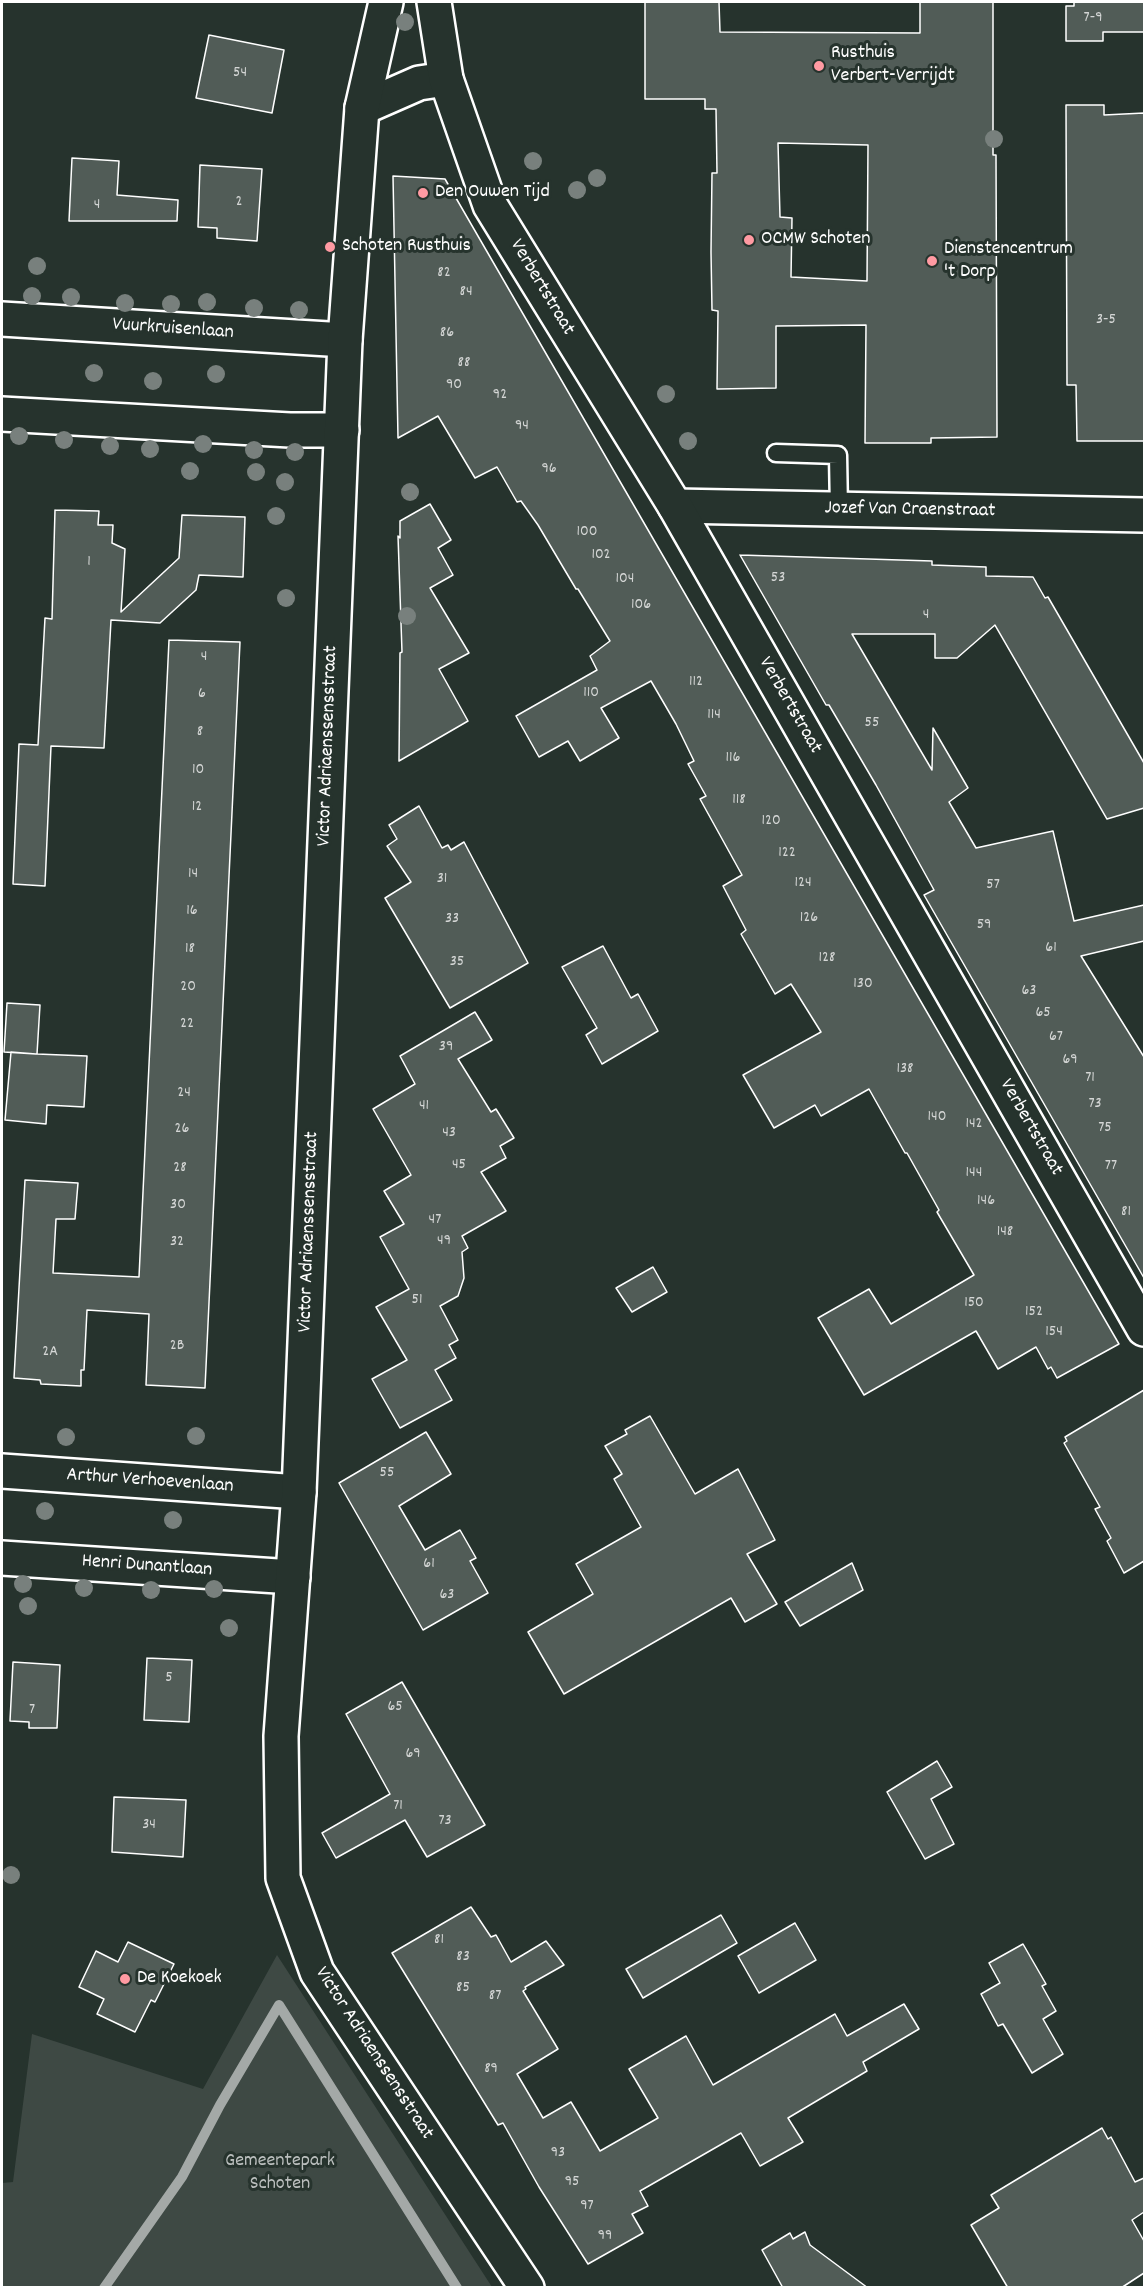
<!DOCTYPE html>
<html>
<head>
<meta charset="utf-8">
<style>
	body { margin:0 }
	#map { position:relative; width:1146px; height:2289px; overflow:hidden; background:#26332d; font-family:Dekko,sans-serif }
	canvas { display:block }
	.frame { position:absolute; inset:0; border:3px solid #fff; pointer-events:none }
</style>
</head>
<body>
<div id="map">
<canvas width="1146" height="2289"></canvas>
<div class="frame"></div>
</div>
<script>
const context = document.querySelector('canvas').getContext('2d');
context.lineJoin = 'round';
function fill(path, color) { context.fillStyle = color; context.fill(path, 'evenodd'); }
const toPath = rows => new Path2D(rows.map(r => 'M' + r).join(''));
function trace(path, color, width, dash) { context.strokeStyle = color; context.lineWidth = width; context.lineCap = dash ? 'butt' : 'round'; context.setLineDash(dash || []); context.stroke(path); }
function drawText(font, color, halo, rows, align = 'center') {
  context.font = font + ' Dekko,sans-serif'; context.lineWidth = 6; context.setLineDash([]); context.textBaseline = 'middle'; context.strokeStyle = halo; context.fillStyle = color; for (const [text, x, y, turn = 0] of rows) {
    context.save(); context.translate(x, y); context.rotate((+turn || 0) * Math.PI / 180); context.textAlign = isNaN(turn) ? turn : align; if (halo) context.strokeText(text, 0, 0); context.fillText(text, 0, 0); context.restore();
  }
}
const green = toPath([
	[277,1955,492,2287,2,2287,2,2183,13,2182,32,2034,203,2089]
]);
const stream = toPath([
	[104,2288,182,2177,220,2105,279,2005,457,2288]
]);
const building = toPath([
	[645,2,719,2,720,32,920,33,920,2,993,2,993,155,996,155,997,437,931,438,931,443,865,443,866,325,776,326,776,388,717,389,718,311,712,310,711,252,712,173,717,173,716,109,705,109,705,99,645,99,645,2],
	[778,143,868,145,867,281,791,277,792,218,780,217,778,143],
	[1074,2,1144,2,1144,32,1103,32,1103,41,1066,41,1066,6,1074,6,1074,2],
	[209,35,284,50,272,113,196,98,209,35],
	[1066,105,1104,105,1104,115,1144,113,1144,441,1077,441,1076,385,1067,385,1066,105],
	[72,158,119,161,117,195,178,200,177,221,69,221,72,158],
	[200,165,262,169,257,241,217,238,217,228,198,227,200,165],
	[393,176,445,179,1119,1344,1057,1378,1051,1367,1048,1369,1036,1347,998,1369,976,1331,864,1395,818,1318,869,1289,891,1324,974,1275,937,1212,939,1210,907,1153,905,1153,869,1089,821,1116,815,1105,774,1128,743,1075,821,1032,791,984,775,994,741,934,746,930,723,886,742,875,700,799,706,796,688,764,694,761,676,724,651,681,601,708,619,738,580,761,568,741,539,757,516,716,597,670,590,656,610,641,578,589,576,589,538,525,521,501,517,502,497,467,475,478,438,416,398,438,393,176],
	[430,504,451,540,438,548,453,575,430,588,469,653,439,669,468,721,399,761,400,653,402,652,398,536,400,538,400,521,430,504],
	[55,510,99,511,98,525,113,525,112,543,125,549,121,612,179,558,182,515,245,517,243,577,199,575,196,590,160,623,111,620,104,748,51,746,45,886,13,884,19,744,38,745,45,618,52,619,55,510],
	[740,555,932,561,932,565,986,567,986,576,1033,577,1045,598,1048,597,1144,763,1144,808,1107,819,995,625,957,658,935,658,935,634,852,634,932,770,933,728,968,788,949,802,976,848,1053,831,1074,921,1144,905,1144,941,1081,956,1144,1057,1144,1278,924,895,934,890,876,785,829,705,826,705,740,555],
	[169,640,240,642,205,1388,146,1385,149,1314,87,1310,84,1370,81,1370,81,1386,41,1384,40,1380,14,1378,25,1180,78,1183,75,1219,56,1219,53,1273,139,1277,169,640],
	[419,806,442,848,448,845,451,850,464,842,528,963,450,1008,385,898,411,882,387,846,397,839,389,825,419,806],
	[603,946,631,998,638,994,658,1031,602,1064,586,1035,597,1028,562,967,603,946],
	[7,1003,40,1005,37,1054,87,1056,84,1107,47,1105,46,1124,5,1120,11,1052,36,1054,4,1052,7,1003],
	[475,1012,492,1040,458,1059,491,1112,496,1109,514,1138,500,1146,506,1158,481,1172,506,1211,462,1236,468,1248,462,1252,464,1278,458,1296,440,1306,458,1340,449,1345,456,1358,435,1370,452,1400,400,1428,372,1379,407,1360,376,1307,409,1289,380,1237,404,1224,384,1191,411,1175,373,1109,415,1084,400,1056,475,1012],
	[653,1267,667,1292,632,1312,616,1288,653,1267],
	[1144,1390,1144,1561,1124,1573,1107,1541,1111,1538,1095,1509,1100,1507,1064,1443,1067,1441,1065,1437,1144,1390],
	[650,1416,695,1494,738,1469,775,1540,747,1554,777,1604,745,1622,731,1598,564,1694,528,1632,593,1594,576,1564,641,1527,614,1479,622,1474,605,1446,627,1434,625,1430,650,1416],
	[426,1432,451,1474,399,1506,425,1550,460,1530,476,1558,470,1561,488,1593,423,1630,339,1483,426,1432],
	[852,1563,863,1590,800,1626,785,1602,852,1563],
	[147,1658,192,1660,189,1722,144,1720,147,1658],
	[13,1662,60,1665,57,1728,29,1728,29,1722,10,1721,13,1662],
	[402,1682,485,1825,427,1857,405,1820,336,1858,322,1833,390,1794,346,1714,402,1682],
	[937,1761,952,1787,931,1799,954,1844,925,1859,887,1792,937,1761],
	[114,1797,186,1800,183,1857,112,1852,114,1797],
	[471,1907,491,1937,496,1935,511,1962,546,1941,564,1965,525,1987,526,1989,523,1991,558,2049,517,2074,543,2118,571,2102,600,2151,658,2118,629,2069,686,2036,713,2085,835,2014,847,2036,904,2004,919,2029,863,2062,867,2071,788,2118,803,2142,760,2166,741,2133,640,2191,648,2206,632,2214,643,2233,588,2264,539,2187,503,2123,498,2125,392,1953,471,1907],
	[721,1915,737,1943,643,1998,626,1969,721,1915],
	[795,1923,816,1960,759,1993,738,1956,795,1923],
	[128,1942,174,1964,155,2002,151,2000,135,2032,97,2014,104,1999,79,1987,96,1951,118,1962,128,1942],
	[1023,1944,1046,1984,1042,1986,1056,2011,1043,2019,1063,2054,1032,2073,1003,2024,998,2026,981,1994,1000,1983,989,1963,1023,1944],
	[1102,2128,1108,2139,1111,2137,1135,2182,1144,2178,1144,2212,1132,2220,1144,2241,1144,2273,1121,2288,1008,2288,971,2225,999,2208,991,2195,1102,2128],
	[805,2232,810,2245,868,2288,783,2288,762,2250,790,2233,793,2239,805,2232]
]);
const lane = toPath([
	[776,453,838,455,839,510]
]);
const street = toPath([
	[362,108,419,83,446,79],
	[2,319,345,340],
	[2,414,290,430,342,430],
	[675,506,1144,515],
	[2,1471,299,1492],
	[2,1558,293,1577]
]);
const secondary = toPath([
	[386,2,362,108,345,340,299,1492,281,1736,283,1878,317,1972,527,2288],
	[434,2,446,79,490,205,675,506,1144,1329]
]);
const trees = [
	[405,22],
	[994,139],
	[533,161],
	[597,178],
	[577,190],
	[37,266],
	[32,296],
	[71,297],
	[207,302],
	[125,303],
	[171,304],
	[254,308],
	[299,310],
	[94,373],
	[216,374],
	[153,381],
	[666,394],
	[19,436],
	[64,440],
	[688,441],
	[203,444],
	[110,446],
	[150,449],
	[254,450],
	[295,452],
	[190,471],
	[256,472],
	[285,482],
	[410,492],
	[276,516],
	[286,598],
	[407,616],
	[196,1436],
	[66,1437],
	[45,1511],
	[173,1520],
	[23,1584],
	[84,1588],
	[214,1589],
	[151,1590],
	[28,1606],
	[229,1628],
	[11,1875]
];
const markers = [
	[819,66,6,"#ff9aa2"],
	[423,193,6,"#ff9aa2"],
	[749,240,6,"#ff9aa2"],
	[330,247,6,"#ff9aa2"],
	[932,261,6,"#ff9aa2"],
	[125,1979,6,"#ff9aa2"]
];
const numberNames = [
	["7-9",1093,19],
	["54",240,74],
	["2",239,203],
	["4",97,206],
	["82",444,274],
	["84",466,293],
	["3-5",1106,321],
	["86",447,334],
	["88",464,364],
	["90",454,386],
	["92",500,396],
	["94",522,427],
	["96",549,470],
	["100",587,533],
	["102",601,556],
	["1",89,563],
	["53",778,579],
	["104",625,580],
	["106",641,606],
	["4",926,616],
	["4",204,658],
	["112",696,683],
	["110",591,694],
	["6",202,695],
	["114",714,716],
	["55",872,724],
	["8",200,733],
	["116",733,759],
	["10",198,771],
	["118",739,801],
	["12",197,808],
	["120",771,822],
	["122",787,854],
	["14",193,875],
	["31",442,880],
	["124",803,884],
	["57",993,886],
	["16",192,912],
	["126",809,919],
	["33",452,920],
	["59",984,926],
	["61",1051,949],
	["18",190,950],
	["128",827,959],
	["35",457,963],
	["130",863,985],
	["20",188,988],
	["63",1029,992],
	["65",1043,1014],
	["22",187,1025],
	["67",1056,1038],
	["39",446,1048],
	["69",1070,1061],
	["138",905,1070],
	["71",1090,1079],
	["24",184,1094],
	["73",1095,1105],
	["41",424,1107],
	["140",937,1118],
	["142",974,1125],
	["75",1105,1129],
	["26",182,1130],
	["43",449,1134],
	["45",459,1166],
	["77",1111,1167],
	["28",180,1169],
	["144",974,1174],
	["146",986,1202],
	["30",178,1206],
	["81",1126,1213],
	["47",435,1221],
	["148",1005,1233],
	["49",444,1242],
	["32",177,1243],
	["51",417,1301],
	["150",974,1304],
	["152",1034,1313],
	["154",1054,1333],
	["2B",177,1347],
	["2A",50,1353],
	["55",387,1474],
	["61",429,1565],
	["63",447,1596],
	["5",169,1679],
	["65",395,1708],
	["7",32,1711],
	["69",413,1755],
	["71",398,1807],
	["73",445,1822],
	["34",149,1826],
	["81",439,1941],
	["83",463,1958],
	["85",463,1989],
	["87",495,1997],
	["89",491,2070],
	["93",558,2154],
	["95",572,2183],
	["97",587,2207],
	["99",605,2237]
];
const poiNames = [
	["Rusthuis",831,54],
	["Verbert-Verrijdt",831,77],
	["Den Ouwen Tijd",435,193],
	["OCMW Schoten",761,240],
	["Schoten Rusthuis",342,247],
	["Dienstencentrum",944,250],
	["'t Dorp",944,273],
	["De Koekoek",137,1979]
];
const streetNames = [
	["Verbertstraat",541,288,59],
	["Vuurkruisenlaan",173,330,4],
	["Jozef Van Craenstraat",910,511,1],
	["Verbertstraat",789,706,60],
	["Victor Adriaenssensstraat",329,746,-88],
	["Verbertstraat",1030,1128,60],
	["Victor Adriaenssensstraat",310,1232,-88],
	["Arthur Verhoevenlaan",150,1482,4],
	["Henri Dunantlaan",147,1567,4],
	["Victor Adriaenssensstraat",373,2054,57]
];
const parkNames = [
	["Gemeentepark",280,2162],
	["Schoten",280,2185]
];
fill(green, '#3e4944');
trace(stream, '#a4a9a7', 10);
fill(building, '#515c57');
trace(building, '#fff', 1.5);
trace(lane, '#fff', 21);
trace(street, '#fff', 38);
trace(secondary, '#fff', 38);
trace(lane, '#26332d', 16);
trace(street, '#26332d', 33);
trace(secondary, '#26332d', 33);
context.fillStyle = '#78807d';
for (const [x, y] of trees) { context.beginPath(); context.arc(x, y, 9, 0, 2 * Math.PI); context.fill(); }
for (const [x, y, r, color] of markers) { const dot = new Path2D(); dot.arc(x, y, r, 0, 2 * Math.PI); context.fillStyle = color; context.fill(dot); trace(dot, '#26332d', 2); }
drawText('16px', '#d4d6d5', null, numberNames);
drawText('20px', '#fff', '#26332d', poiNames, 'left');
drawText('20px', '#fff', '#26332d', streetNames);
drawText('20px', '#bbbfbe', '#26332d', parkNames);
</script>
</body>
</html>
